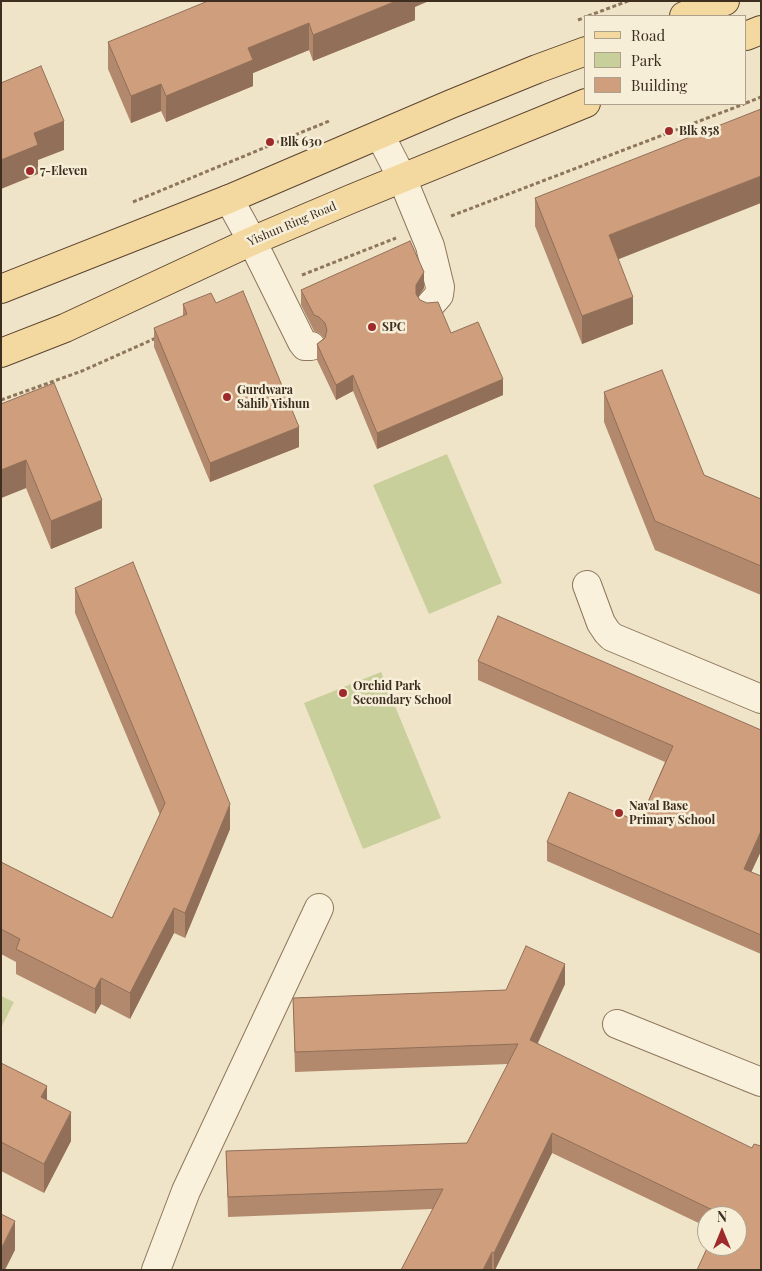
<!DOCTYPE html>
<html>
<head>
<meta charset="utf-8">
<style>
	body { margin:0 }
	#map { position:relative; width:762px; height:1271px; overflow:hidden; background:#f0e4c8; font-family:"Playfair Display",serif }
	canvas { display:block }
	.frame { position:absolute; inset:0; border:2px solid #3d2e20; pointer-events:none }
	.legend { position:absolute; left:584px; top:15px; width:162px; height:90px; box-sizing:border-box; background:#f7eed8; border:1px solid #ada18e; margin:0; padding:6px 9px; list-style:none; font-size:15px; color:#3d2e20 }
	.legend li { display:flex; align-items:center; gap:10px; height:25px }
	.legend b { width:25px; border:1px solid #ada18e }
	.north { position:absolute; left:697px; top:1206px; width:50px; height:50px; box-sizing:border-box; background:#f7eed8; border:1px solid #ada18e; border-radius:50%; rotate:0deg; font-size:14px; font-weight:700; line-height:20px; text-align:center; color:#3d2e20 }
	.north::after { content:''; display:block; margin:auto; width:18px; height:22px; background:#9e2a2b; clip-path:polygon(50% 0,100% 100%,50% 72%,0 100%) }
</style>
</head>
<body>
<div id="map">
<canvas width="762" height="1271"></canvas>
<div class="frame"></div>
<ul class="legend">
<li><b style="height:6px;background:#f3d9a0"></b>Road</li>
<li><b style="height:14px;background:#c9cf9b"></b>Park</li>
<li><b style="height:14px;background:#cf9f7d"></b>Building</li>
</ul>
<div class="north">N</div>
</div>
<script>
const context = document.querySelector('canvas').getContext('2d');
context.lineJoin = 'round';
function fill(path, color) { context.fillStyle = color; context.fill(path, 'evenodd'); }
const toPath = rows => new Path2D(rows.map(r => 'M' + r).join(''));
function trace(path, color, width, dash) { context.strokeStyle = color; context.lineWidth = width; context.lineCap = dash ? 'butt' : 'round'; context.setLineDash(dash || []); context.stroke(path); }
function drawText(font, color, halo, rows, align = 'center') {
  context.font = font + ' "Playfair Display",serif'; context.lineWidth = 5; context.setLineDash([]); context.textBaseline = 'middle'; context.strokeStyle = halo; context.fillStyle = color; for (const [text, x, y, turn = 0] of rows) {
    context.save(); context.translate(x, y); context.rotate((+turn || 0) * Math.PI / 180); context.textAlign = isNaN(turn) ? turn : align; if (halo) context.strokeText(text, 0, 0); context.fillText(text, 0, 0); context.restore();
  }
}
const green = toPath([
	[447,454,502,583,429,614,373,485],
	[381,672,441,818,363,849,304,703],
	[1,996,14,1002,1,1028]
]);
const path = toPath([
	[588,16,628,1],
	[578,20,586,17],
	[746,103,761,97],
	[133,202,329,121],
	[451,216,744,104],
	[302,275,396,238],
	[1,400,82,371,156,338]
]);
const minor = toPath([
	[380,135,402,178,430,246,440,287,439,295,431,304],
	[229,199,252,241,302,342,305,346,311,346],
	[587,585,601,623,607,632,612,637,761,699],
	[617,1024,761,1082],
	[156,1270,186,1191,319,908]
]);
const major = toPath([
	[684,16,725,1],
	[746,36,761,30],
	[1,289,229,199,451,104,537,69,586,51],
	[1,353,65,328,252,241,351,199,586,103]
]);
const wall = toPath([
	[415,7,415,20,313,61,309,50,253,73,253,86,166,122,161,111,131,123,108,69,108,42],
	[535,198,618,259,633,324,582,344,535,226],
	[424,288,418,297,420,300,451,333,503,395,377,449,353,391,336,400,317,360,317,344,324,338,319,333,314,331,301,305,301,290],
	[216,303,299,447,210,482,154,347,154,328,183,316,183,304],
	[604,392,704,475,761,499,761,595,655,550,604,422],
	[1,404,102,528,51,549,26,488,1,498],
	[75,588,230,829,185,938,174,933,130,1019,101,1004,95,1014,16,974,16,962,1,954,1,862,112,918,160,815,75,613],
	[478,661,761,730,761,851,751,872,761,876,761,954,547,861,547,842,639,822,665,762,478,680],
	[565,984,538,1043,737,1216,707,1216,707,1227,552,1153,495,1270,401,1270,433,1209,228,1217,226,1151,467,1143,508,1064,295,1072,293,998,506,990],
	[1,1063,47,1100,71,1141,44,1193,1,1171]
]);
const shadedWall = toPath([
	[396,1,429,1,415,7,415,20,313,61,313,35],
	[309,23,309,50,253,73,253,86,166,122,166,96,248,48],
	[161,84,161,111,131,123,131,96],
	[64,121,64,150,38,160,38,174,1,189,1,160,34,133],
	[761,176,761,203,609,263,609,235],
	[424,272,424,288,416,300,416,285],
	[633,297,633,324,582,344,582,316],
	[353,375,353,391,336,400,336,385],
	[503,379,503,395,377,449,377,433],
	[299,427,299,447,210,482,210,463],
	[26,460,26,488,1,498,1,470],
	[102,500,102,528,51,549,51,521],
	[230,804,230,829,185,938,185,913],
	[761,831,761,851,744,888,744,869],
	[174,908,174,933,130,1019,130,993],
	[565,964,565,984,530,1059,530,1040],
	[101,978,101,1004,95,1014,95,989],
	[47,1086,47,1115,41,1097],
	[71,1112,71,1141,44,1193,44,1164],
	[552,1133,552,1153,495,1270,494,1270,494,1253],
	[15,1221,15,1250,5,1270,1,1270,1,1249],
	[492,1252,492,1270,483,1270]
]);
const building = toPath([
	[208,1,396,1,313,35,309,23,248,48,253,60,166,96,161,84,131,96,108,42,208,1],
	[41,66,64,121,34,133,38,145,1,160,1,83,41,66],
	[761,109,761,176,609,235,633,297,582,316,535,198,761,109],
	[410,241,424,272,416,285,416,294,420,300,427,303,438,302,451,333,478,322,503,379,377,433,353,375,336,385,317,344,325,338,327,330,325,323,319,317,314,315,301,290,410,241],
	[243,291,299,427,210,463,154,328,187,314,183,304,211,293,216,303,243,291],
	[662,370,704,475,761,499,761,566,655,521,604,392,662,370],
	[54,383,102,500,51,521,26,460,1,470,1,404,54,383],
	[133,562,230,804,185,913,174,908,130,993,101,978,95,989,16,949,20,939,1,929,1,862,112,918,165,803,75,588,133,562],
	[498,616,761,730,761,831,744,869,761,876,761,935,547,842,569,792,639,822,673,746,478,661,498,616],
	[526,946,565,964,530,1040,752,1148,754,1144,761,1146,761,1270,697,1270,708,1246,737,1246,737,1216,723,1216,723,1215,552,1133,494,1253,492,1252,483,1270,401,1270,443,1189,228,1197,226,1151,467,1143,518,1044,295,1052,293,998,506,990,526,946],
	[1,1063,47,1086,41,1097,71,1112,44,1164,1,1142,1,1063],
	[1,1214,15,1221,1,1249,1,1214]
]);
const markers = [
	[669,131,5,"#9e2a2b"],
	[270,142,5,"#9e2a2b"],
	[30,171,5,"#9e2a2b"],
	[372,327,5,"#9e2a2b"],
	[227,397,5,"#9e2a2b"],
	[343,693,5,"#9e2a2b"],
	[619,813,5,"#9e2a2b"]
];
const poiNames = [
	["Blk 858",679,131],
	["Blk 630",280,142],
	["7-Eleven",40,171],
	["SPC",382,327],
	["Gurdwara",237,390],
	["Sahib Yishun",237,404],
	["Orchid Park",353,686],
	["Secondary School",353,700],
	["Naval Base",629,806],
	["Primary School",629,820]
];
const streetNames = [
	["Yishun Ring Road",292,224,-23]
];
fill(green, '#c9cf9b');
trace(minor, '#8d765c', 30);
trace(major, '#5b4430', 30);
trace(path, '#8d765c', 3, [4, 2.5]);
trace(minor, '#faf1dc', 28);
trace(major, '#f3d9a0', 28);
fill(wall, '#b2896c');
fill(shadedWall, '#916f58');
fill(building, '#cf9f7d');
trace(building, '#916f58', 1);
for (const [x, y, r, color] of markers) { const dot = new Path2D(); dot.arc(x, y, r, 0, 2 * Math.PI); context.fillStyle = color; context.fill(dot); trace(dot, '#f7eed8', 2); }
drawText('bold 12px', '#3d2e20', '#f7eed8', poiNames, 'left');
drawText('12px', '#3d2e20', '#f7eed8', streetNames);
</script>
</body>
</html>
